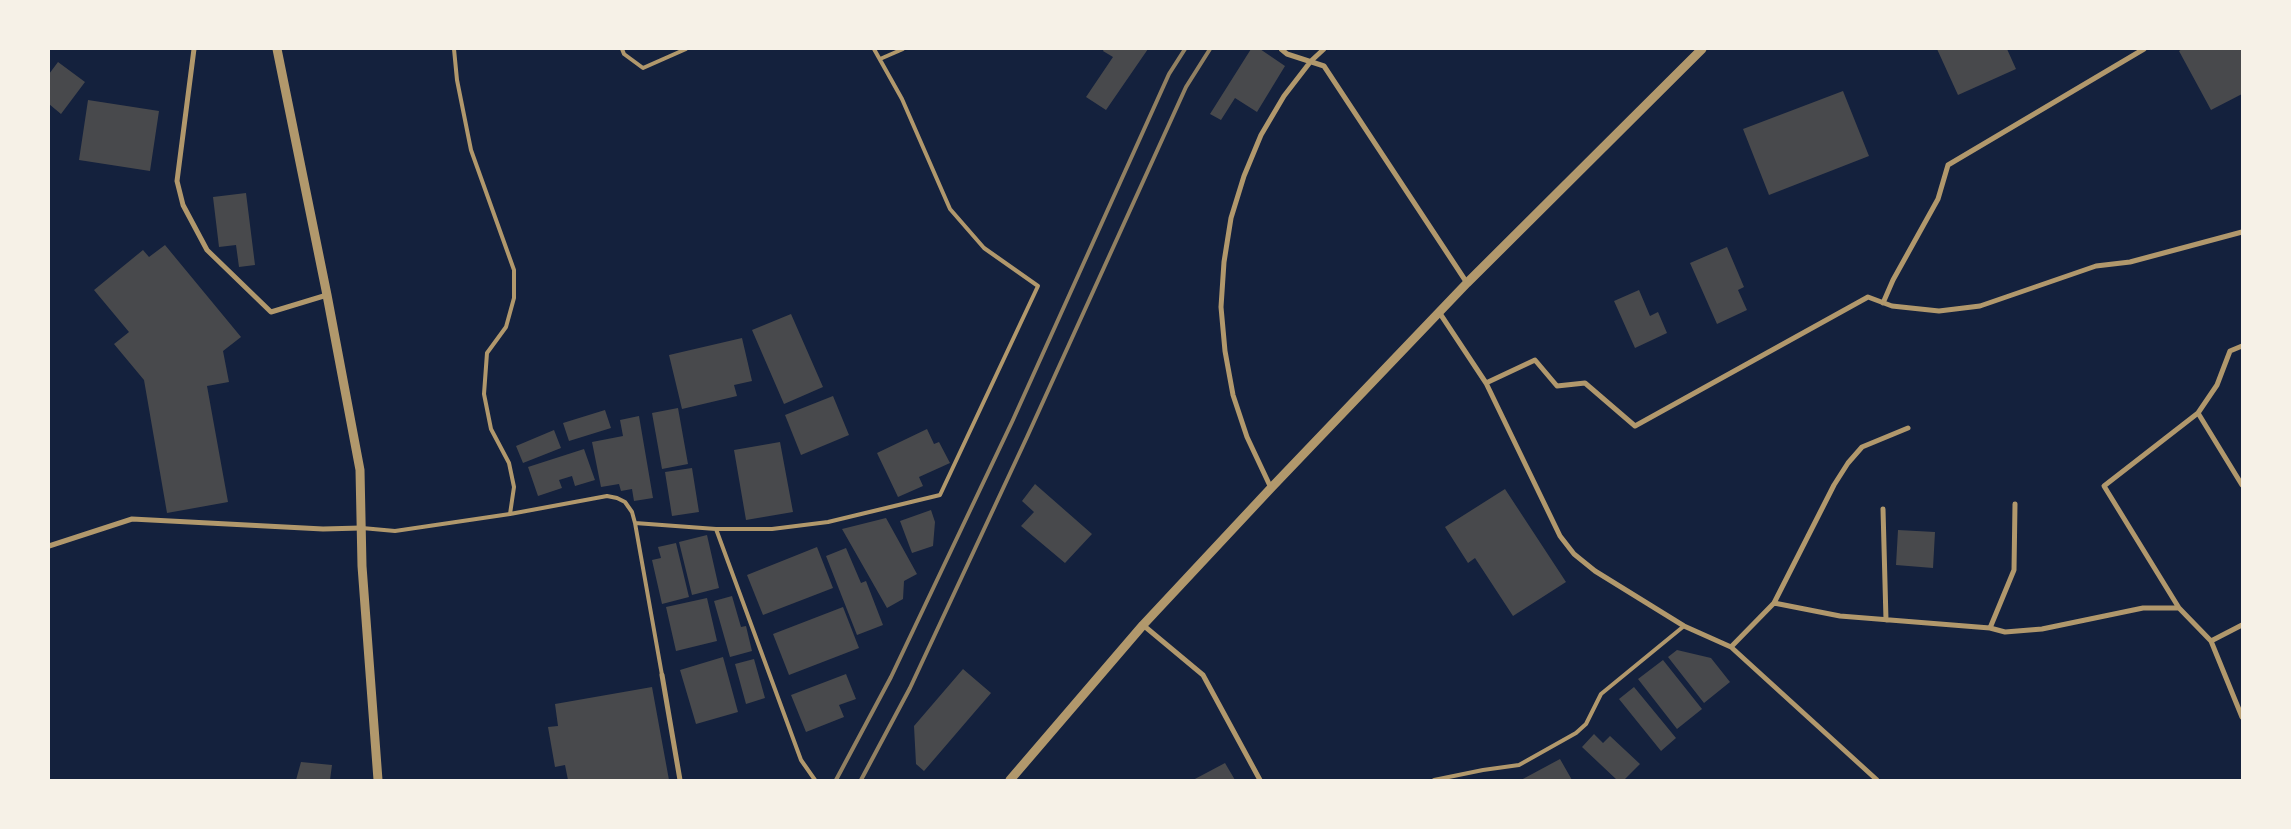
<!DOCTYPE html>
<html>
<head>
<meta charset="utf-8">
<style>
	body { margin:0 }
	#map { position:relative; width:2291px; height:829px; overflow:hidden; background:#14213d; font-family:"Exo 2",sans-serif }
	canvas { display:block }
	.frame { position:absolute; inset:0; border:50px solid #f6f1e7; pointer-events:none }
</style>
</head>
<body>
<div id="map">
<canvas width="2291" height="829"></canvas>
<div class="frame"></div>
</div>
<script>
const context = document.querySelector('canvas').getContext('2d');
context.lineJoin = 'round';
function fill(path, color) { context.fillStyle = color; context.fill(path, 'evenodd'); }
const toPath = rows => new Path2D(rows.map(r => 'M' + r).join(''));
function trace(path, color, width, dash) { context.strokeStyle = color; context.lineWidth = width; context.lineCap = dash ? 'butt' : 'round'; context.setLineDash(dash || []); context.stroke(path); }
const building = toPath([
	[1104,49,1148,49,1106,110,1086,97,1113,57,1103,51],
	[1251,49,1260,49,1285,66,1257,112,1235,98,1221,120,1210,114],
	[1937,49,2007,49,2016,69,1958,95],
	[2182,49,2242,49,2242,94,2211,110,2179,51],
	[58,62,85,82,61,114,49,104,49,74],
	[1843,91,1869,156,1769,195,1743,129],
	[88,100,159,111,150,171,79,160],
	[246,193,255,265,239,267,236,245,219,247,213,197],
	[165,245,241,337,223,351,229,382,207,386,228,502,167,513,144,380,114,344,129,332,94,290,143,250,149,257],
	[1727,247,1744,287,1738,290,1747,310,1717,324,1690,263],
	[1639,290,1650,316,1658,312,1667,333,1635,348,1614,301],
	[791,314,823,387,784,404,752,330],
	[742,338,752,381,734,385,737,396,682,409,669,355],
	[833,396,849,435,801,455,785,415],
	[678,408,688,464,662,469,652,413],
	[605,410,611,428,569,441,563,423],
	[639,416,653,498,634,501,632,489,621,491,619,484,601,487,592,442,623,436,620,420],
	[927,429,934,444,939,442,950,463,919,477,923,486,898,497,877,453],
	[554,430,561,448,523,463,516,446],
	[780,442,793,512,746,520,734,450],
	[584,449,595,480,575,486,572,476,559,480,562,488,538,496,528,467],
	[692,468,699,512,672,516,665,472],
	[1035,484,1092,534,1065,563,1021,526,1034,512,1022,501],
	[1505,489,1566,582,1513,616,1475,558,1468,563,1445,527],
	[931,510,935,522,933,546,912,553,900,521],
	[886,518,917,574,904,581,903,599,887,608,842,529],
	[1898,530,1935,532,1933,568,1896,565],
	[707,535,719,588,692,595,679,542],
	[676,543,689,597,662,604,652,560,661,558,658,547],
	[817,547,833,588,763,615,747,575],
	[846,548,861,583,866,581,883,625,857,635,826,556],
	[732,596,741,627,746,626,752,651,730,657,714,601],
	[707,598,717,641,676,651,666,607],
	[843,607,859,648,789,675,773,634],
	[1677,650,1711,658,1730,682,1704,703,1668,657],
	[723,657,738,712,696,724,680,670],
	[754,659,765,698,746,704,735,664],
	[1663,660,1702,709,1677,729,1638,679],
	[963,669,991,693,924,771,916,764,914,726],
	[846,674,856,699,839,705,844,717,806,732,791,695],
	[652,687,669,780,568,780,565,765,555,767,548,727,558,726,555,704],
	[1634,687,1676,738,1661,751,1619,699],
	[1594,734,1603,743,1610,736,1640,764,1624,780,1617,780,1582,747],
	[1560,759,1572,780,1521,780],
	[301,762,332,765,330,780,296,780],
	[1225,763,1235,780,1193,780]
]);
const service = toPath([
	[454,49,457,80,471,150,514,270,514,298,506,327,487,353,484,394,491,429,509,463,514,487,510,514],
	[622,49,624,54,643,68,686,49],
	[880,59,903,49],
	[635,523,662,675],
	[362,528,395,531,510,514,607,496,617,498,625,502,632,512,635,523,716,529,772,529,828,522,940,495,1038,286,984,248,950,209,902,99,874,49],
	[716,529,801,760,815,780],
	[1434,780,1483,770,1519,765,1576,733,1586,724,1601,694,1684,626]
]);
const minor = toPath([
	[194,49,177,181,183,205,207,250,271,312,327,295],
	[1281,49,1287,54,1324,66,1467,283],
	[1883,303,1893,280,1938,199,1948,165,2144,49],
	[1439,312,1486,383,1560,536,1574,554,1595,571,1684,626,1731,647,1877,780],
	[1486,383,1535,360,1557,386,1585,383,1635,426,1868,297,1892,306,1939,311,1980,306,2096,266,2130,262,2242,232],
	[2198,413,2217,385,2230,351,2242,346],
	[2242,485,2198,413,2104,486,2179,608,2211,641,2242,717],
	[1271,488,1247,437,1233,395,1225,351,1221,307,1224,262,1231,218,1244,176,1261,135,1284,96,1311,61,1324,49],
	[1883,509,1886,620],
	[49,546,132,519,323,529,361,528],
	[1774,603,1840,616,1990,628,2005,632,2042,629,2143,608,2179,608],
	[1143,625,1203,675,1260,780],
	[1990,628,2014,570,2015,504],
	[2211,641,2242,625],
	[1731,647,1774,603,1834,485,1848,463,1862,447,1908,428],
	[662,675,680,780]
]);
const tertiary = toPath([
	[277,49,327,295,360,470,362,566,378,780],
	[1010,780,1143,625,1271,488,1467,283,1702,49]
]);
const rail = toPath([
	[836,780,891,677,1012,422,1169,74,1185,49],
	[861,780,910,688,1027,437,1186,87,1210,49]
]);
fill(building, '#48494c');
trace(service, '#b1986c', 4);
trace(minor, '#b1986c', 5);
trace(tertiary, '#b1986c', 9);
trace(rail, '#918062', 4);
</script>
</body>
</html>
